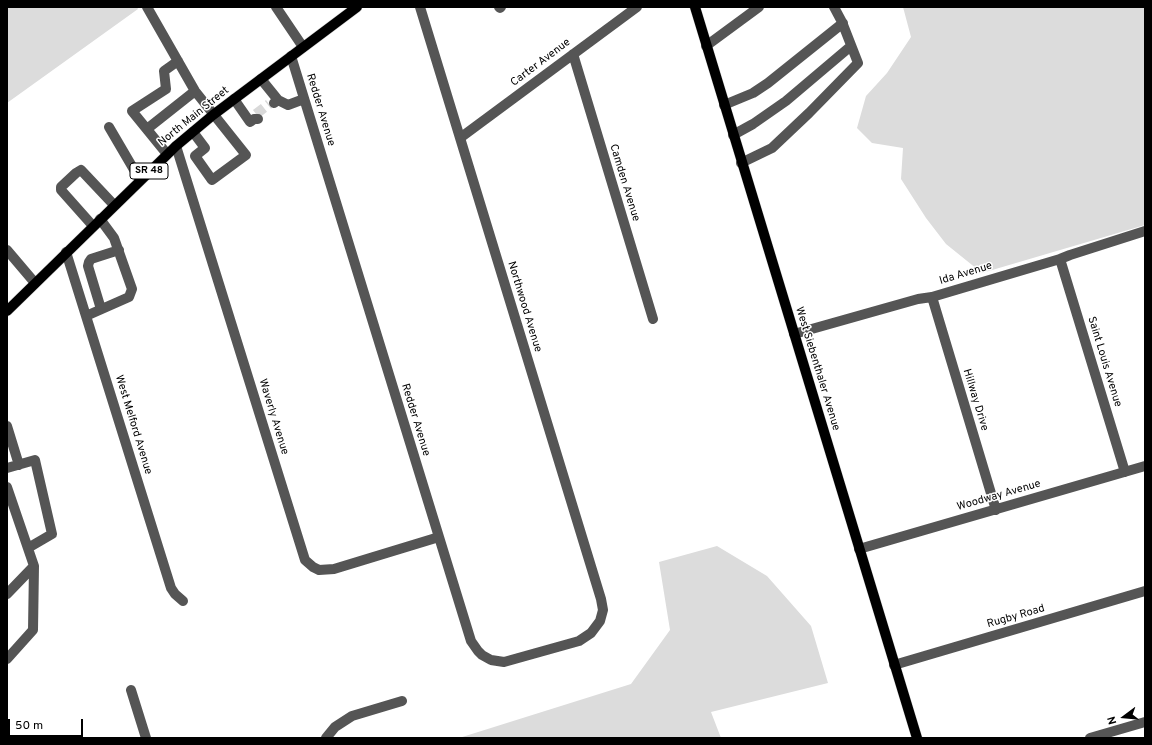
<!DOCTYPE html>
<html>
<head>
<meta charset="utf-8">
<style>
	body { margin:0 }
	#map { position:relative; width:1152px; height:745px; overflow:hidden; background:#fff; font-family:Overpass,sans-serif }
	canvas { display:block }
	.frame { position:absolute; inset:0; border:8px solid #000; pointer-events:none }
	.north { position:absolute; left:1104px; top:697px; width:40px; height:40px; -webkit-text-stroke:3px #fff; paint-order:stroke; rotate:254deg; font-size:11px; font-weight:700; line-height:16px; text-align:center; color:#000 }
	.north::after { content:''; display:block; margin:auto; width:14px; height:18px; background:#000; clip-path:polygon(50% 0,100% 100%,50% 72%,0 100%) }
	.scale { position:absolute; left:8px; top:719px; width:75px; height:18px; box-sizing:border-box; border:2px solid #000; border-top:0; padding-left:5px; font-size:12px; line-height:14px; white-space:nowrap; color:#000; -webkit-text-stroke:3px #fff; paint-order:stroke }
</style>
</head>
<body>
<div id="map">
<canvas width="1152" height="745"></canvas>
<div class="frame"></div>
<div class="north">N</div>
<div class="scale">50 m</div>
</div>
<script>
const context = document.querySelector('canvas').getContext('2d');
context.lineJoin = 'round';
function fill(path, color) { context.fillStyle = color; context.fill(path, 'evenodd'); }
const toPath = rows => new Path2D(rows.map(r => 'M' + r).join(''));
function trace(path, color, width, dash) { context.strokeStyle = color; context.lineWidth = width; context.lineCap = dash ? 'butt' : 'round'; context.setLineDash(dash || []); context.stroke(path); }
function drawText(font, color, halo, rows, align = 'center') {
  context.font = font + ' Overpass,sans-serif'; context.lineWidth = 3; context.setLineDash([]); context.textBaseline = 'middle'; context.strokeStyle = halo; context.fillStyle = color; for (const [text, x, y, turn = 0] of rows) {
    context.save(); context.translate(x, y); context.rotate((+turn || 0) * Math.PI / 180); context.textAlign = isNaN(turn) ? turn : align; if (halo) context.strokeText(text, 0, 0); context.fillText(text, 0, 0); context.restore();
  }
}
const green = toPath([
	[7,7,137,7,138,9,7,103],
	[903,7,1145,7,1145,225,982,273,946,244,926,218,901,179,903,148,872,143,857,128,866,96,887,73,911,37],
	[717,546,767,576,811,626,828,683,711,712,721,738,459,738,631,684,670,630,659,562]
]);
const minorTunnel = toPath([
	[256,114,269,104]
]);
const minor = toPath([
	[147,7,195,91,246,155,212,180,195,156,205,148,193,132],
	[276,7,303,47],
	[499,7,500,8,501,7],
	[706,46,759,7],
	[573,54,653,319],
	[291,56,471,641,478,651,482,655,491,660,504,662,579,641,591,633,600,621,603,610,601,599,420,7],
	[261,79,278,100,274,103],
	[234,99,250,122,254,119,258,119],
	[278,100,288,105,304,99],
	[724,105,753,93,768,83,843,23],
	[109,127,140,180],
	[147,129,195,91],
	[733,135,753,124,786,101,851,46],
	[460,138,637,7],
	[176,146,305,560,313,567,319,570,334,569,439,537],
	[167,154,132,111,166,89,164,71,178,61],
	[741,163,772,148,809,113,858,63,842,22,834,7],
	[93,226,61,190,61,187,76,173,81,170,114,205],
	[7,250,35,283],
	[66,252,171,588,175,594,183,601],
	[1060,259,1125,472],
	[932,297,996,510],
	[101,309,88,266,89,262,91,259,119,250],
	[86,316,129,297,132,289,114,238,100,219],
	[794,334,918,299,932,297,1060,259,1070,255,1145,231],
	[7,426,19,465],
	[7,468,35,460,52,534,28,548],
	[7,487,34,566,33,630,7,659],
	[859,549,1145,466],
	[7,594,34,566],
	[894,665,1145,591],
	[131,690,146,738],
	[326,738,335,727,352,716,402,701],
	[1090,738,1145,722]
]);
const major = toPath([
	[695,7,917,738],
	[7,311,176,146,213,115,357,7]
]);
const shields = [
	[149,171,38]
];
const shieldNames = [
	["SR 48",149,171]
];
const streetNames = [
	["Carter Avenue",541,63,-37],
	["Redder Avenue",320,110,73],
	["North Main Street",194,117,-39],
	["Camden Avenue",624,183,73],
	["Ida Avenue",966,274,-17],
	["Northwood Avenue",524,307,73],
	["Saint Louis Avenue",1104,362,73],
	["West Siebenthaler Avenue",817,369,73],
	["Hillway Drive",975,400,73],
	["Waverly Avenue",273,417,73],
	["Redder Avenue",415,420,73],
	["West Melford Avenue",133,425,73],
	["Woodway Avenue",999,496,-16],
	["Rugby Road",1016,617,-16]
];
fill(green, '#dcdcdc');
trace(minorTunnel, '#d9d9d9', 10, [10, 5]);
trace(major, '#dbdbdb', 11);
trace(minor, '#555', 10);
trace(major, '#000', 10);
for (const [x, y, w] of shields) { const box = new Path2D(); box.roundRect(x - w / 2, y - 8, w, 16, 3); context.fillStyle = '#fff'; context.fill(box); trace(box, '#000', 1); }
drawText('bold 10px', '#000', null, shieldNames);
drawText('11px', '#000', '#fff', streetNames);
</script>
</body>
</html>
